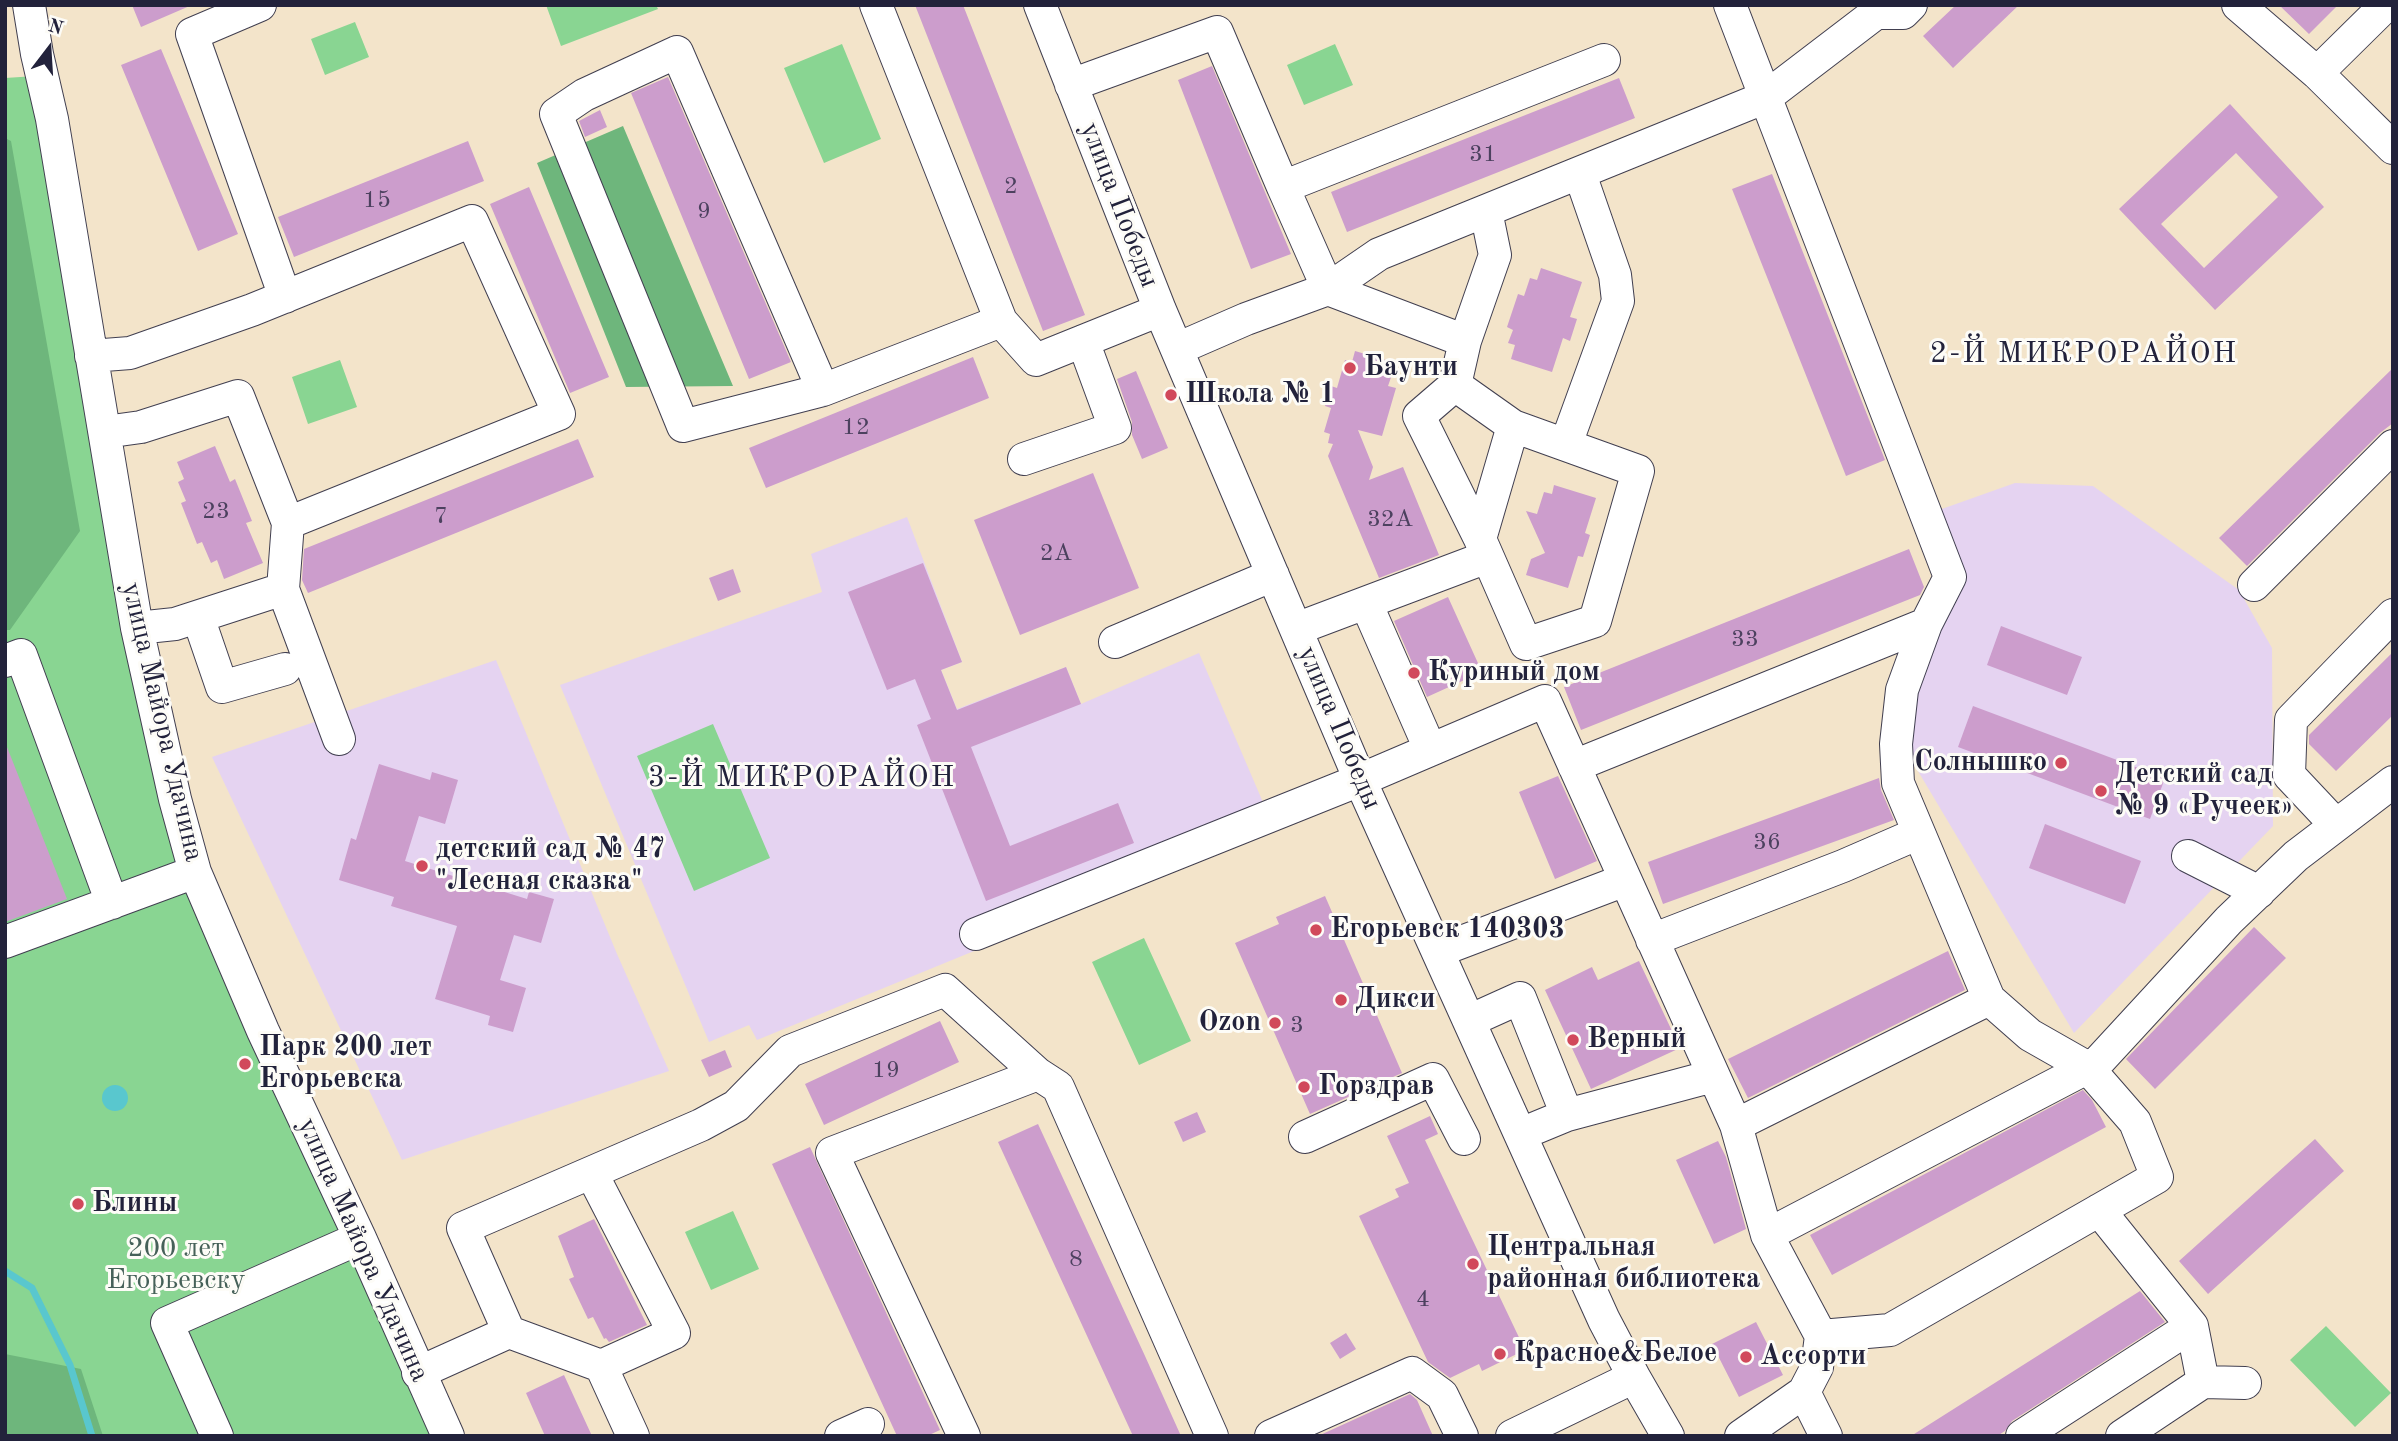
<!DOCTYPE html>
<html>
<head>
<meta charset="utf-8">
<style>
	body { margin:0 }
	#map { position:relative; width:2398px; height:1441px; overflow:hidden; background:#f3e4ca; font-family:"Old Standard TT",serif }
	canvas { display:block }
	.frame { position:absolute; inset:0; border:7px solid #22223b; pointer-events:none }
	.north { position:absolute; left:14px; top:14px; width:70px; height:70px; -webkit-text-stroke:5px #fdfcf7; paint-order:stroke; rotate:17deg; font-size:19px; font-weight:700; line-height:28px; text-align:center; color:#22223b }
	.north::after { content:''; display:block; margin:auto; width:24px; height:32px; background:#22223b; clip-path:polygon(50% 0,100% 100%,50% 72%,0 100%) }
</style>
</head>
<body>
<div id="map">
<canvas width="2398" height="1441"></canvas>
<div class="frame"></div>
<div class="north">N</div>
</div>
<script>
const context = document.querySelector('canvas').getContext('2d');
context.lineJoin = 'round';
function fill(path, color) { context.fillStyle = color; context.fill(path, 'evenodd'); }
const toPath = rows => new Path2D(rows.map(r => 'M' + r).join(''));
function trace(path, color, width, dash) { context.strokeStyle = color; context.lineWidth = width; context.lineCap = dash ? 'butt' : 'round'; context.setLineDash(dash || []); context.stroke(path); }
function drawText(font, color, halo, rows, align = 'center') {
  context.font = font + ' "Old Standard TT",serif'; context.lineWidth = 6; context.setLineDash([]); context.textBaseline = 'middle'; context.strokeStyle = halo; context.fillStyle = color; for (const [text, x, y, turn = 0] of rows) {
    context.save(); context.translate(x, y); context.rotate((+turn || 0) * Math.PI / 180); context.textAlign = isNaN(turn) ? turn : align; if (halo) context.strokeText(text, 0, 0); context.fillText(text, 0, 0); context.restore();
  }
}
const built = toPath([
	[2015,483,2093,486,2239,590,2272,648,2273,826,2074,1033,1909,756,1915,692,1935,631,1939,510],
	[907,517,962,662,941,670,957,709,1066,667,1081,704,1199,653,1274,828,757,1040,749,1025,709,1042,560,685,822,592,811,554],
	[496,660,617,954,669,1071,402,1160,212,757]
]);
const green = toPath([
	[546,5,656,5,658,9,561,46],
	[355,22,369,57,325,75,311,39],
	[842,44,881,139,824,163,784,68],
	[1335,44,1353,85,1304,105,1287,65],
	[36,76,167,817,440,1436,5,1436,5,78],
	[340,360,357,407,308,424,292,377],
	[713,724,770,858,694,891,637,756],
	[1144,938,1191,1041,1139,1065,1092,962],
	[733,1211,759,1269,711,1290,685,1232],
	[2326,1326,2391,1393,2355,1427,2290,1360]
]);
const forest = toPath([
	[623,126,733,386,626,387,537,163],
	[5,138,11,141,80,531,10,630,5,630],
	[5,1354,81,1369,103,1436,5,1436]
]);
const water = toPath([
	'102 1098a13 13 0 1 1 26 0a13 13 0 1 1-26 0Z'
]);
const stream = toPath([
	[5,1271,32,1288,70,1365,92,1436]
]);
const building = toPath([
	[132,5,192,5,141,27],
	[915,5,963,5,1085,315,1043,331],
	[1956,5,2019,5,1953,68,1923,36],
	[2279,5,2338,5,2309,34],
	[161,49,238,234,198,251,121,65],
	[1212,66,1291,254,1251,269,1178,80],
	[668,77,791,362,749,379,631,93],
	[1619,78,1635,118,1347,232,1331,192],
	[2230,104,2324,207,2215,310,2119,209],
	[2236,153,2278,197,2204,268,2161,224],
	[600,110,607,127,585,137,579,121],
	[468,141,484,181,294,257,278,217],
	[1772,174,1885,460,1846,476,1732,189],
	[529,187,609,377,570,393,490,204],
	[1541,268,1582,282,1570,317,1577,319,1570,341,1563,338,1552,372,1511,359,1515,345,1508,343,1513,330,1507,327,1518,294,1524,296,1530,278,1537,280],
	[1355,351,1396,363,1388,386,1396,388,1382,436,1358,430,1373,467,1369,480,1403,467,1439,555,1379,578,1328,456,1333,444,1328,443,1330,434,1324,432,1331,408,1325,406,1331,386,1337,388,1345,360,1352,362],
	[973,357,989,398,766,488,749,448],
	[2393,368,2393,423,2380,433,2247,566,2219,538],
	[1136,371,1168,448,1142,459,1132,435,1132,422,1117,379],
	[578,439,594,477,308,593,302,580,304,549],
	[215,446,230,482,235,479,252,521,246,523,263,563,224,579,217,560,211,563,202,542,197,544,181,503,186,501,178,482,184,479,177,462],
	[1093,473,1139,588,1020,635,974,520],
	[1554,485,1596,498,1585,533,1590,535,1583,557,1578,556,1568,588,1526,575,1531,559,1545,553,1526,511,1537,514,1544,492,1552,494],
	[1909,549,1924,587,1920,595,1581,730,1564,687],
	[923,563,962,662,941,670,957,710,1066,667,1081,704,971,747,1010,846,1118,803,1134,843,986,901,917,725,931,719,915,679,887,690,848,592],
	[733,569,741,592,718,601,709,578],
	[1448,597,1482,672,1427,697,1394,621],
	[2001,626,2082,657,2067,695,1987,665],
	[2393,652,2393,715,2336,771,2309,744,2309,735],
	[1973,706,2165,778,2150,819,1958,747],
	[5,742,67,899,5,922],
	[379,764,430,780,432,772,458,780,445,824,419,816,405,861,527,899,529,892,554,899,541,943,514,935,500,980,526,988,513,1032,488,1025,490,1016,435,999,457,926,391,906,394,897,339,880,351,838,356,840],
	[1558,776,1597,861,1555,879,1519,792],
	[1879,778,1881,790,1894,820,1663,904,1648,862],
	[2045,824,2141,861,2125,904,2029,868],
	[1325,896,1402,1073,1310,1114,1235,943,1279,924,1276,917],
	[2254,927,2286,958,2155,1089,2126,1059],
	[1948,951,1965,990,1748,1098,1728,1059],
	[1639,961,1680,1048,1591,1089,1545,990,1592,967,1598,980],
	[940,1021,959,1062,824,1125,805,1084],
	[725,1050,732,1067,709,1077,701,1060],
	[2083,1090,2092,1100,2106,1127,1832,1275,1810,1235],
	[1197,1112,1206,1132,1183,1142,1174,1122],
	[1430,1116,1438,1134,1425,1140,1525,1350,1482,1371,1479,1364,1450,1378,1428,1362,1359,1216,1399,1197,1395,1189,1409,1183,1387,1136],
	[1038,1124,1145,1356,1181,1436,1133,1436,998,1142],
	[2315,1139,2344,1171,2208,1294,2179,1261],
	[1718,1141,1726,1157,1746,1229,1714,1244,1676,1160],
	[810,1147,940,1430,927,1436,897,1436,772,1164],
	[594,1219,647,1325,609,1342,606,1338,604,1339,593,1317,588,1319,569,1279,574,1277,558,1236],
	[2140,1291,2165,1322,2012,1421,2005,1431,1997,1436,1911,1436],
	[1756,1322,1783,1375,1739,1397,1712,1344],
	[1346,1333,1356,1349,1340,1359,1330,1343],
	[564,1375,575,1399,592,1436,545,1436,526,1393],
	[1410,1394,1417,1400,1433,1436,1318,1436]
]);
const minor = toPath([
	[29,5,37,54,52,119,137,628,175,799,195,872,263,1031,360,1238,448,1436],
	[260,5,192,34,285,297],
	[876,5,1001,321],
	[1040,5,1160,310,1360,780,1604,1320,1634,1377,1668,1436],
	[2238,5,2317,73,2393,148],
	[2317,73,2386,5],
	[1071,85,1217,32,1283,187,1604,60],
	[1283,187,1328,289,1465,341,1455,385,1419,416,1480,539,1513,426],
	[1465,341,1495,255,1486,211],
	[1177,349,1246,319,1328,289,1379,254,1766,97,1876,13,1903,13,1911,5],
	[91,356,130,353,252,310,472,221,559,414,288,523],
	[1455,385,1513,426,1638,471,1595,621,1526,644,1480,539],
	[823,390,677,52,584,95,556,114,683,426,823,390,1001,321,1036,360,1160,310],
	[105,432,141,427,238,396,288,523,283,589,175,624,137,628],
	[1566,444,1618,301,1615,275,1580,174],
	[1024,459,1115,428,1083,341],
	[2254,585,2393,446],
	[283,589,339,739],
	[1366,603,1430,749],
	[198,617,222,687,285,669],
	[1296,629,1487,557],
	[1115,642,1273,575],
	[5,661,21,655,112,903],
	[1574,766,1926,624,1950,577,1730,5],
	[2336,825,2289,775,2291,720,2393,615],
	[2188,856,2259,892],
	[976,934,1360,780,1545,701,1736,1125,1767,1235,1821,1336,1817,1367,1804,1392,1741,1436],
	[1652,940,1843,866,1919,833],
	[5,942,195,872],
	[1438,951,1625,880],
	[1469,1021,1520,998,1567,1115],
	[1038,1074,1058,1087,1212,1436],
	[1736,1125,1989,999],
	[1521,1134,1567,1115,1713,1076],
	[1305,1137,1433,1079,1464,1139],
	[592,1174,674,1333,601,1366],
	[2099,1210,2192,1326],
	[1767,1235,2098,1062,2229,920,2296,856,2393,782],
	[509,1332,601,1366,633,1436],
	[1821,1336,1890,1330,2157,1177,2135,1122,2088,1068,2030,1035,1989,999,1898,783,1896,744,1902,690,1926,624],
	[418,1373,509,1332,463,1228,701,1125,736,1106,790,1051,945,990,1038,1074,832,1153,964,1436],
	[1804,1392,1826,1436],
	[217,1436,167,1323,360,1238],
	[841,1436,868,1424],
	[1271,1436,1412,1373,1442,1395,1462,1436],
	[1512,1436,1634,1377],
	[2022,1436,2192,1326,2203,1382],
	[2122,1436,2203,1382,2245,1383]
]);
const markers = [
	[1350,368,7,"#d1495b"],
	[1171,395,7,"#d1495b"],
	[1414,673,7,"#d1495b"],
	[2061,763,7,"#d1495b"],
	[2101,791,7,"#d1495b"],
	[422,866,7,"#d1495b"],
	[1316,930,7,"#d1495b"],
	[1341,1000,7,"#d1495b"],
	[1275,1023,7,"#d1495b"],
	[1573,1040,7,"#d1495b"],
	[245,1064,7,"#d1495b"],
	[1304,1087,7,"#d1495b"],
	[78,1204,7,"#d1495b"],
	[1473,1264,7,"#d1495b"],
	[1500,1354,7,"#d1495b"],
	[1746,1357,7,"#d1495b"]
];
const numberNames = [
	["31",1483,155],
	["2",1011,187],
	["15",377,201],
	["9",704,212],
	["12",856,428],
	["23",216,512],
	["7",441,517],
	["32А",1390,520],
	["2А",1056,554],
	["33",1745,640],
	["36",1767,843],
	["3",1297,1026],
	["19",886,1071],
	["8",1076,1260],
	["4",1423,1300]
];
const streetNames = [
	["улица Победы",1119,205,69],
	["улица Майора Удачина",162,722,77],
	["улица Победы",1339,728,67],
	["улица Майора Удачина",363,1250,66]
];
const poiNames = [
	["Баунти",1364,368],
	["Школа № 1",1185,395],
	["Куриный дом",1428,673],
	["Солнышко",2047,763,"right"],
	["Детский сад",2115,775],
	["№ 9 «Ручеек»",2115,807],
	["детский сад № 47",436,850],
	["\"Лесная сказка\"",436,882],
	["Егорьевск 140303",1330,930],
	["Дикси",1355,1000],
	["Ozon",1261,1023,"right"],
	["Верный",1587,1040],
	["Парк 200 лет",259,1048],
	["Егорьевска",259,1080],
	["Горздрав",1318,1087],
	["Блины",92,1204],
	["Центральная",1487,1248],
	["районная библиотека",1487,1280],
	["Красное&Белое",1514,1354],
	["Ассорти",1760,1357]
];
const parkNames = [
	["200 лет",176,1249],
	["Егорьевску",176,1281]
];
const neighbourhoodNames = [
	["2-Й МИКРОРАЙОН",2084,354],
	["3-Й МИКРОРАЙОН",802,778]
];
fill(built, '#e5d3f1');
fill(green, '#89d592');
fill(forest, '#6eb67c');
fill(water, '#59c7ce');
trace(stream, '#59c7ce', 7);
fill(building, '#cc9dcc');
trace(minor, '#413f50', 34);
trace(minor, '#fff', 32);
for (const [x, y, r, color] of markers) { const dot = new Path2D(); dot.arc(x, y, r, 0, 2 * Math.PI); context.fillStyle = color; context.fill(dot); trace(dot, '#fdfcf7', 2.5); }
drawText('24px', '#4c415f', null, numberNames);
drawText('28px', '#22223b', '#fdfcf7', streetNames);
drawText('bold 28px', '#22223b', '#fdfcf7', poiNames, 'left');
drawText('28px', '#466159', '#fdfcf7', parkNames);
context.letterSpacing = '2px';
drawText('30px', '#22223b', '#fdfcf7', neighbourhoodNames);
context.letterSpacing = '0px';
</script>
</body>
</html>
